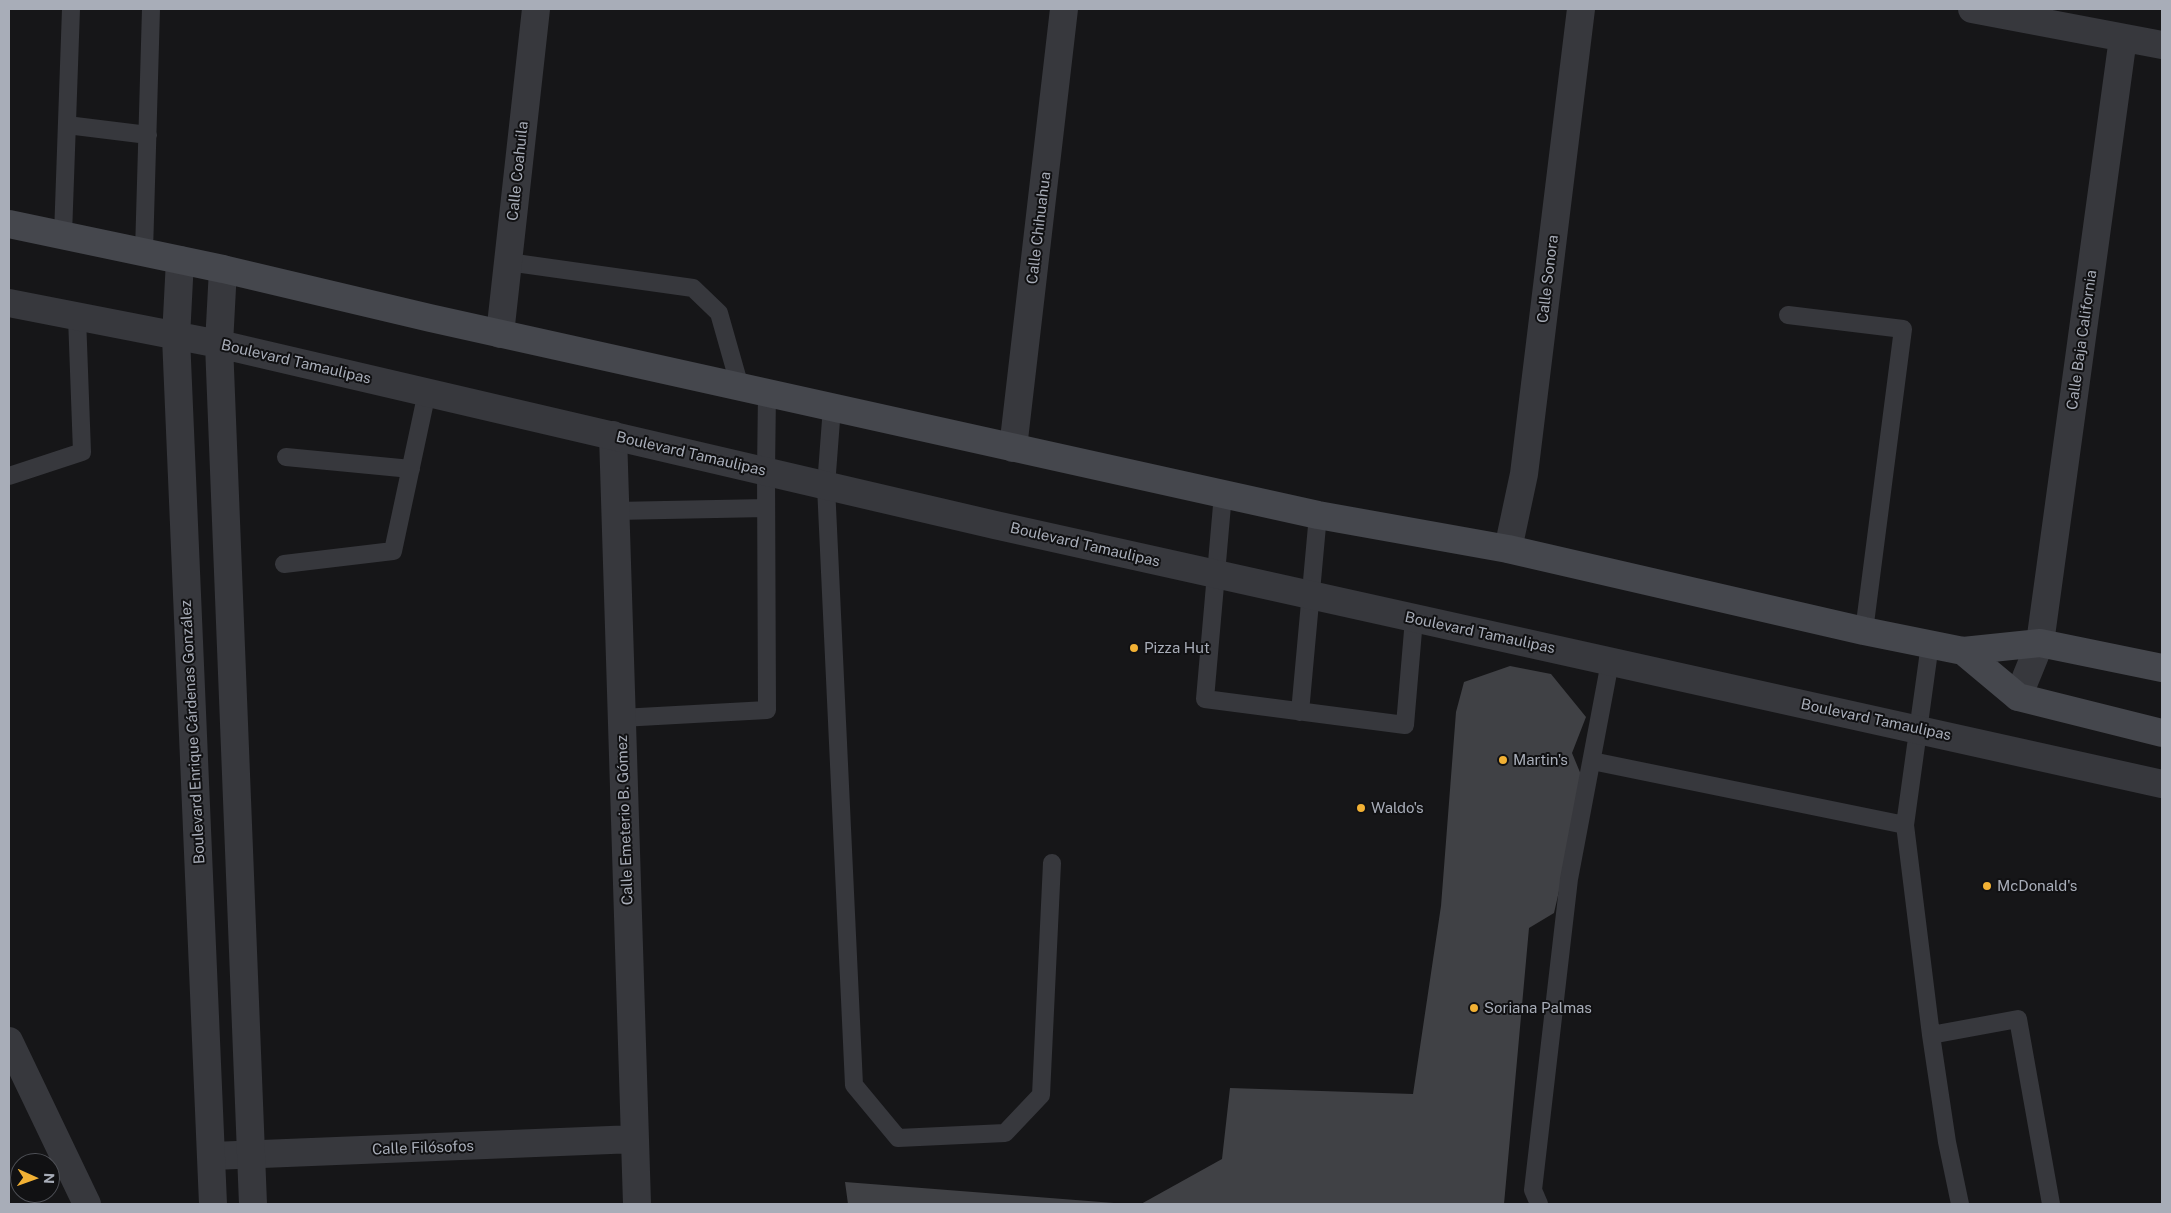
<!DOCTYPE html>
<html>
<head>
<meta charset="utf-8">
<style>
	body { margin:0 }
	#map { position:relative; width:2171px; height:1213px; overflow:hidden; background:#161618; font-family:"Public Sans",sans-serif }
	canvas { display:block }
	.frame { position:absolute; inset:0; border:10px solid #a8adb8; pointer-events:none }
	.north { position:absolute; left:10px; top:1153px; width:50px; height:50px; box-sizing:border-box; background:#111113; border:1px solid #4d4f55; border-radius:50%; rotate:92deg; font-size:14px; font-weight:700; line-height:20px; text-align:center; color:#a8adb8 }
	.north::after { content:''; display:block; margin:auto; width:18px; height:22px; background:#f2b134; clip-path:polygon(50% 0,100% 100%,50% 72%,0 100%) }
</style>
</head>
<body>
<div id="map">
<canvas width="2171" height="1213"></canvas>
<div class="frame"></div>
<div class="north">N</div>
</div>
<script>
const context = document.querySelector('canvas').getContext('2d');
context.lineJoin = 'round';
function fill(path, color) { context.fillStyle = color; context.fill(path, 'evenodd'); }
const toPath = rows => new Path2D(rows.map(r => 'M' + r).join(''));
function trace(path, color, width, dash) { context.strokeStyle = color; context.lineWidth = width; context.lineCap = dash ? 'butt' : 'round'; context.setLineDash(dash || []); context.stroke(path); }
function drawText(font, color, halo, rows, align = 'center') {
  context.font = font + ' "Public Sans",sans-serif'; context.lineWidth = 4; context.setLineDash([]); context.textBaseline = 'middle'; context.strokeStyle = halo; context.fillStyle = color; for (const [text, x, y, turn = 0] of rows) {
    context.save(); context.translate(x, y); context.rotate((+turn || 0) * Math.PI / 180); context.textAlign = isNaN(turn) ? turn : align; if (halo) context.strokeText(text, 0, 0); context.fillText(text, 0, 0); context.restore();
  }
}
const building = toPath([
	[1510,666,1551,674,1586,717,1572,753,1584,782,1554,913,1529,928,1504,1204,1141,1204,1222,1159,1230,1088,1413,1094,1441,906,1456,712,1464,682],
	[845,1182,1114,1203,1114,1204,848,1204]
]);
const service = toPath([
	[67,125,148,135],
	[63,235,71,9],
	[144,252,151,9],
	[508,262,693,288,719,313,740,387],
	[1788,315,1903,329,1864,631],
	[832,407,826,486,854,1085,898,1138,1005,1133,1041,1095,1052,863],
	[286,457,411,469],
	[9,476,82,452,77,317],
	[1223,494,1205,699,1405,725,1414,619],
	[615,511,766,508],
	[284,564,393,551,427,392],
	[1930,644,1905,825,1931,1035,1947,1142,1960,1204],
	[1300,712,1318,515],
	[621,718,767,710,766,472,767,393],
	[1592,761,1905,825],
	[1931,1035,2018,1019,2051,1204],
	[1539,1204,1533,1190,1569,879,1610,662]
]);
const minor = toPath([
	[1972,9,2162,45],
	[613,435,637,1204],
	[1013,448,1064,9],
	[1508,549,1524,474,1581,9],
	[2018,697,2040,643,2123,38],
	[9,1041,87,1204],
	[212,1156,635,1139]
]);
const tertiary = toPath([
	[180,260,176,337,213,1204],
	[223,269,219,344,253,1204],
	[9,303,219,344,995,525,2162,784],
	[500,334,536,9]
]);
const secondary = toPath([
	[9,224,223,269,430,318,1223,494,1318,515,1508,549,1864,631,1963,651,2040,643,2162,668],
	[1963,651,2018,697,2162,733]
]);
const markers = [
	[1134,648,5,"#f2b134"],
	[1503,760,5,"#f2b134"],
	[1361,808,5,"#f2b134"],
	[1987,886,5,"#f2b134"],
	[1474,1008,5,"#f2b134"]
];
const streetNames = [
	["Calle Coahuila",518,171,-84],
	["Calle Chihuahua",1039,228,-83],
	["Calle Sonora",1548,279,-83],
	["Calle Baja California",2082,340,-82],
	["Boulevard Tamaulipas",296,362,13],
	["Boulevard Tamaulipas",691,454,13],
	["Boulevard Tamaulipas",1085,545,13],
	["Boulevard Tamaulipas",1480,633,12],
	["Boulevard Tamaulipas",1876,720,12],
	["Boulevard Enrique Cárdenas González",193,732,-93],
	["Calle Emeterio B. Gómez",625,820,-92],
	["Calle Filósofos",423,1148,-2]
];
const poiNames = [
	["Pizza Hut",1144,648],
	["Martin's",1513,760],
	["Waldo's",1371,808],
	["McDonald's",1997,886],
	["Soriana Palmas",1484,1008]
];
fill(building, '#404145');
trace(service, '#37383d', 18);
trace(minor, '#37383d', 28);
trace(tertiary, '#37383d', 28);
trace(secondary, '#45474d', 28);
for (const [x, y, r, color] of markers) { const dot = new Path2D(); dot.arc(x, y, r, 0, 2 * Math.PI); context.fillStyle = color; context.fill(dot); trace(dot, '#111113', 2); }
drawText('15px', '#a8adb8', '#111113', streetNames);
drawText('15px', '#a8adb8', '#111113', poiNames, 'left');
</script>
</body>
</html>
